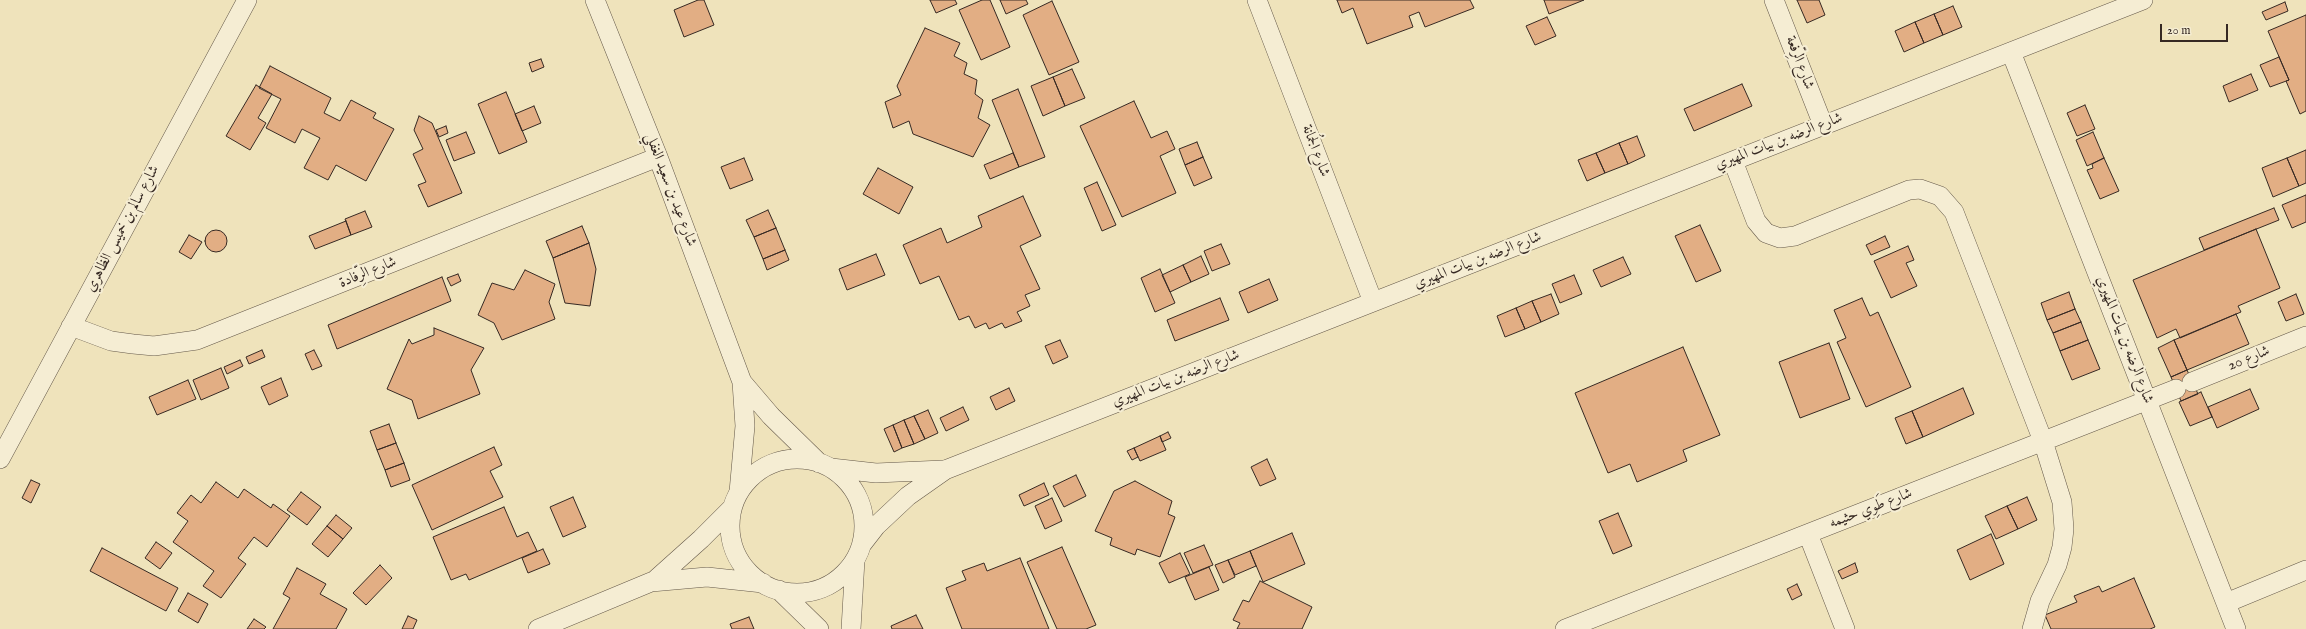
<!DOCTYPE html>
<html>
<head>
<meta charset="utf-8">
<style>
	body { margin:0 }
	#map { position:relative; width:2306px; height:629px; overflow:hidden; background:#efe3bb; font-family:"IM FELL English",serif }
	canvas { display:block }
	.scale { position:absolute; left:2160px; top:24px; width:68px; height:18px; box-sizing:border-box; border:2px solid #362923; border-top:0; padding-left:5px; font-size:12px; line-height:14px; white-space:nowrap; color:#362923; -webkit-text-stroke:3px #f5edd3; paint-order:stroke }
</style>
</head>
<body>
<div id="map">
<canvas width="2306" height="629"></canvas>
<div class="scale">20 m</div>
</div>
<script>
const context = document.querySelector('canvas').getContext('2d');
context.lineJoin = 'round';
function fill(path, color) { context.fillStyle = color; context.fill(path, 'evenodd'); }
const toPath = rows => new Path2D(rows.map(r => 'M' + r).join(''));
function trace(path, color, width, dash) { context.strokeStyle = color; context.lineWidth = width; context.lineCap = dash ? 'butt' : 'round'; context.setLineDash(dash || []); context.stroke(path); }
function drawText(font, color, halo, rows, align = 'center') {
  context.font = font + ' "IM FELL English",Amiri,serif'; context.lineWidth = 4; context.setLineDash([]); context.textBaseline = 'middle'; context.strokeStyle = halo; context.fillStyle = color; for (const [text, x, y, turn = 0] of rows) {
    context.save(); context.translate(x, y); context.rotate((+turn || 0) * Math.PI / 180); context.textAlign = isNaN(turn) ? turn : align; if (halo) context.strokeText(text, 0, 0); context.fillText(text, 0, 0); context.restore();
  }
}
const building = toPath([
	[698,0,704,0,714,25,684,37,674,10,698,0],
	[930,0,955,0,957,4,936,13,930,0],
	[982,0,990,0,1010,47,981,60,959,10,982,0],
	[1000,0,1026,0,1028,4,1006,14,1000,0],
	[1337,0,1470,0,1474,8,1425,27,1419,12,1409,16,1413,27,1367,44,1353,8,1342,13,1337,0],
	[1544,0,1584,0,1549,14,1544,0],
	[1797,0,1819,0,1825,15,1807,23,1797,0],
	[1052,1,1079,62,1049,75,1023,15,1052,1],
	[2285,2,2288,11,2266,20,2262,12,2285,2],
	[1953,6,1962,27,1943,35,1934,14,1953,6],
	[1934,14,1943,35,1924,43,1915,22,1934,14],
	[2306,15,2306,111,2300,114,2286,81,2289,80,2268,31,2306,15],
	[1547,17,1556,36,1535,45,1526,26,1547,17],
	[1915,22,1924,43,1904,52,1895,31,1915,22],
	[925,28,960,43,954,56,967,63,964,74,977,80,975,94,983,100,978,118,990,125,973,157,913,134,909,121,893,128,885,102,901,95,897,86,925,28],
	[2279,57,2289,80,2270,87,2260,65,2279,57],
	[541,59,544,67,532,72,529,63,541,59],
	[270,66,331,98,324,113,340,121,351,100,376,113,373,118,394,129,366,181,336,165,328,180,304,168,320,138,302,129,295,143,266,128,281,99,259,88,270,66],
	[1072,69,1085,98,1065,106,1053,77,1072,69],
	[2251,74,2258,90,2229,102,2223,86,2251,74],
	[1053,77,1065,106,1043,116,1031,86,1053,77],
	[1742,84,1752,106,1694,131,1684,109,1742,84],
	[256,85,272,94,258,118,266,123,250,150,226,136,256,85],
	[1018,89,1045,157,1019,167,992,100,1018,89],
	[506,92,527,142,499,154,478,104,506,92],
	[1134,101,1151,138,1167,131,1175,149,1160,156,1176,193,1122,217,1080,126,1134,101],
	[2085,105,2095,129,2077,136,2067,113,2085,105],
	[534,106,541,123,522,131,515,114,534,106],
	[419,116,432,123,462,193,428,207,418,185,426,182,413,154,423,149,414,130,419,116],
	[446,126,448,133,439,137,436,130,446,126],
	[466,132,475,153,454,161,446,140,466,132],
	[2093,132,2104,158,2087,166,2076,140,2093,132],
	[1637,136,1645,156,1628,164,1619,143,1637,136],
	[1197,142,1203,157,1185,165,1179,149,1197,142],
	[1619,143,1628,164,1605,173,1596,153,1619,143],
	[2306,150,2306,183,2299,186,2287,158,2306,150],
	[1013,153,1019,167,990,179,984,165,1013,153],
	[1596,153,1605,173,1587,181,1578,160,1596,153],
	[1203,157,1212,178,1194,186,1185,165,1203,157],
	[744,158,753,180,730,189,721,167,744,158],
	[2104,158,2119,191,2100,199,2087,170,2093,168,2092,164,2104,158],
	[2287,158,2299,186,2273,197,2262,168,2287,158],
	[878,168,913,187,899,214,863,194,878,168],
	[1097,182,1116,225,1102,231,1084,188,1097,182],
	[2306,195,2306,222,2292,228,2282,205,2306,195],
	[1023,196,1041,236,1020,246,1040,289,1025,295,1030,306,1017,312,1022,321,1005,328,1002,323,989,329,986,323,975,328,969,316,959,320,939,276,920,284,903,245,941,228,947,243,982,227,978,216,1023,196],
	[2274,208,2279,220,2204,250,2199,238,2274,208],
	[768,210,776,228,754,237,746,220,768,210],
	[365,211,372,227,351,235,345,219,365,211],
	[346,221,351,235,315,249,309,236,346,221],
	[1700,225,1721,271,1696,282,1675,236,1700,225],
	[582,226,589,243,553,258,546,241,582,226],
	[776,228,785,250,763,259,754,237,776,228],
	[2256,229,2280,288,2238,306,2241,312,2180,338,2176,329,2157,338,2133,280,2256,229],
	'205 241a11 11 0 1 1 22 0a11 11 0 1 1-22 0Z',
	[189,235,202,242,191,259,179,252,189,235],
	[1885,236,1890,247,1871,255,1866,245,1885,236],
	[589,243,596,269,590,306,565,303,553,258,589,243],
	[1221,244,1230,264,1212,271,1204,251,1221,244],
	[1908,246,1914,260,1906,263,1917,286,1891,298,1874,261,1908,246],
	[785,250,789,260,767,270,763,259,785,250],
	[876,254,885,275,847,290,839,269,876,254],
	[1201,256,1209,274,1191,282,1183,265,1201,256],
	[1623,257,1631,274,1601,287,1593,270,1623,257],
	[1183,265,1191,282,1170,292,1162,275,1183,265],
	[1160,269,1175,303,1155,312,1141,278,1160,269],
	[525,270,555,284,549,302,555,319,502,340,494,323,478,315,492,283,514,290,525,270],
	[458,274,461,281,451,286,447,278,458,274],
	[1574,275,1582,294,1560,303,1552,284,1574,275],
	[442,277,451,301,337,349,328,325,442,277],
	[1269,279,1278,300,1248,313,1239,292,1269,279],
	[2069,292,2075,309,2047,320,2041,303,2069,292],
	[1551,294,1559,314,1541,322,1532,301,1551,294],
	[2296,294,2304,314,2286,321,2278,302,2296,294],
	[1220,298,1229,320,1175,341,1167,320,1220,298],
	[1862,298,1870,316,1878,312,1911,387,1866,407,1837,342,1846,338,1834,310,1862,298],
	[1532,301,1541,322,1525,329,1516,308,1532,301],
	[1516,308,1525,329,1505,337,1497,316,1516,308],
	[2075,309,2081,322,2053,333,2047,320,2075,309],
	[2236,314,2249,344,2187,370,2174,340,2236,314],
	[2081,322,2088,340,2060,351,2053,333,2081,322],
	[434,328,484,348,471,370,480,394,418,419,412,400,387,389,409,339,412,344,434,335,434,328],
	[1060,340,1068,357,1053,364,1045,346,1060,340],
	[2088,340,2100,369,2072,380,2060,351,2088,340],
	[2174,340,2187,370,2171,377,2158,348,2174,340],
	[1829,343,1850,399,1800,418,1779,362,1829,343],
	[1683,347,1720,435,1683,450,1687,461,1637,482,1630,464,1608,473,1575,393,1683,347],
	[262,350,265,357,249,364,246,357,262,350],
	[314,350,322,366,312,370,305,354,314,350],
	[240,360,243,366,227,374,224,367,240,360],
	[221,368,229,388,201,400,193,380,221,368],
	[2187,370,2198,394,2181,401,2171,377,2187,370],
	[281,378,288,396,269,405,261,387,281,378],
	[188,380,196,399,157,415,149,397,188,380],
	[1009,388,1015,401,996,410,990,397,1009,388],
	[1963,388,1974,414,1923,437,1912,411,1963,388],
	[2250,389,2259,409,2217,428,2208,407,2250,389],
	[2201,392,2212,417,2190,426,2179,402,2201,392],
	[963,407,969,420,946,431,940,418,963,407],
	[928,410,938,433,925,439,914,416,928,410],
	[1912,411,1923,437,1906,444,1895,418,1912,411],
	[914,416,925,439,914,444,904,420,914,416],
	[904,420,914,444,902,448,893,425,904,420],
	[389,424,396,443,377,450,370,431,389,424],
	[893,425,902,448,894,452,884,429,893,425],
	[1168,432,1171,438,1162,442,1160,436,1168,432],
	[1160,436,1166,450,1140,461,1134,448,1160,436],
	[396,443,404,463,385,470,377,450,396,443],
	[494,447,502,465,490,471,503,497,432,530,412,485,494,447],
	[1134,448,1138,457,1132,460,1127,451,1134,448],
	[1267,459,1276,479,1260,486,1251,467,1267,459],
	[404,463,410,480,391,487,385,470,404,463],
	[1076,475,1086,496,1064,507,1053,486,1076,475],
	[31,480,40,484,31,503,22,498,31,480],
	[1135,481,1172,501,1168,514,1175,517,1160,557,1137,549,1135,555,1110,545,1112,538,1095,531,1114,491,1135,481],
	[216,482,238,498,244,489,271,508,273,504,290,516,267,547,254,537,238,558,246,564,221,598,203,586,214,571,173,542,188,521,177,513,191,495,201,503,216,482],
	[1044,483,1049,495,1024,506,1019,495,1044,483],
	[301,492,321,507,307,525,287,510,301,492],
	[573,497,586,527,563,537,550,507,573,497],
	[2027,497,2037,520,2018,529,2007,506,2027,497],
	[1052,498,1062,521,1045,529,1035,506,1052,498],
	[2007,506,2018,529,1996,539,1985,516,2007,506],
	[504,507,517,537,528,532,537,551,469,580,466,574,451,580,433,537,504,507],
	[1618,513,1632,546,1613,554,1599,521,1618,513],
	[336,515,352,528,343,539,327,526,336,515],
	[327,526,343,539,328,557,312,544,327,526],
	[1292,533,1305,564,1263,582,1250,551,1292,533],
	[1991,534,2004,564,1970,580,1957,550,1991,534],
	[156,542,172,553,160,569,145,558,156,542],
	[1204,545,1213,565,1193,573,1184,553,1204,545],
	[1062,547,1096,625,1086,629,1057,629,1027,562,1062,547],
	[102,548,178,588,166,611,90,571,102,548],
	[543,549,550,564,528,573,522,558,543,549],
	[1250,551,1256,566,1235,575,1228,560,1250,551],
	[1180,553,1190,574,1169,583,1159,563,1180,553],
	[1020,558,1049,629,962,629,946,588,966,580,962,571,984,563,987,571,1020,558],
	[1228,560,1235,577,1223,583,1215,565,1228,560],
	[1855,563,1858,572,1842,579,1838,571,1855,563],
	[380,565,392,578,366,605,353,593,380,565],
	[1209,567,1219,590,1195,600,1185,577,1209,567],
	[297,568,326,584,320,594,347,609,336,629,273,629,290,598,283,594,297,568],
	[2134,578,2155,627,2150,629,2051,629,2045,615,2077,602,2074,596,2099,586,2102,592,2134,578],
	[1260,581,1312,607,1302,629,1237,629,1240,623,1233,620,1243,600,1249,602,1260,581],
	[1797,584,1802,595,1792,600,1787,589,1797,584],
	[188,593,208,604,198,623,178,611,188,593],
	[916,615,923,629,892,629,891,626,916,615],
	[408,616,417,620,413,629,402,629,408,616],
	[749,617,754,629,732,629,730,624,749,617],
	[254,619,266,627,264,629,247,629,254,619]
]);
const minor = toPath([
	[595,0,658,157,742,382,745,426,739,492],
	[1257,0,1373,302],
	[1774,0,1823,125],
	[2011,52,2236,629],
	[1733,161,1756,221,1766,233,1780,238,1795,236,1909,190,1920,189,1940,196,1954,212,2043,441,2062,502,2064,529,2062,547,2057,565,2040,601,2032,629],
	[71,326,111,341,133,344,154,346,197,340,658,157],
	[742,382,771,416,819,463],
	[2192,382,2306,336],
	[0,459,247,0],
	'730 526a67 67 0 1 1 134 0a67 67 0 1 1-134 0Z',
	[831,468,876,473,943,470],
	[1808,534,1845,629],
	[862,544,876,526,908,496,945,470,2143,0],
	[653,582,701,539,732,508],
	[779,590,819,629],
	[2226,603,2306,570],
	[538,629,651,582,707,577,763,583],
	[851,629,855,560],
	[1565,629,2176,389]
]);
const streetNames = [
	["شارع الرِّفعة",1799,63,69],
	["شارع الرضه بن بيات المهيري",1779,142,-21],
	["شارع الجُمانة",1315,151,69],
	["شارع عيد بن سعيد الغفلي",670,190,69],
	["شارع سالم بن خميس الظاهري",123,229,-62],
	["شارع الرضه بن بيات المهيري",1478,261,-21],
	["شارع الرِّفادة",368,273,-22],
	["شارع الرضه بن بيات المهيري",2124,340,69],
	["شارع 20",2249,359,-22],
	["شارع الرضه بن بيات المهيري",1176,379,-21],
	["شارع طَوِي حثيمه",1871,509,-21]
];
fill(building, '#e2ae84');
trace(building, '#362923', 1);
trace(minor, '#645849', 20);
trace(minor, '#f5edd3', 19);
drawText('15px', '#362923', '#f5edd3', streetNames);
</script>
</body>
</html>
